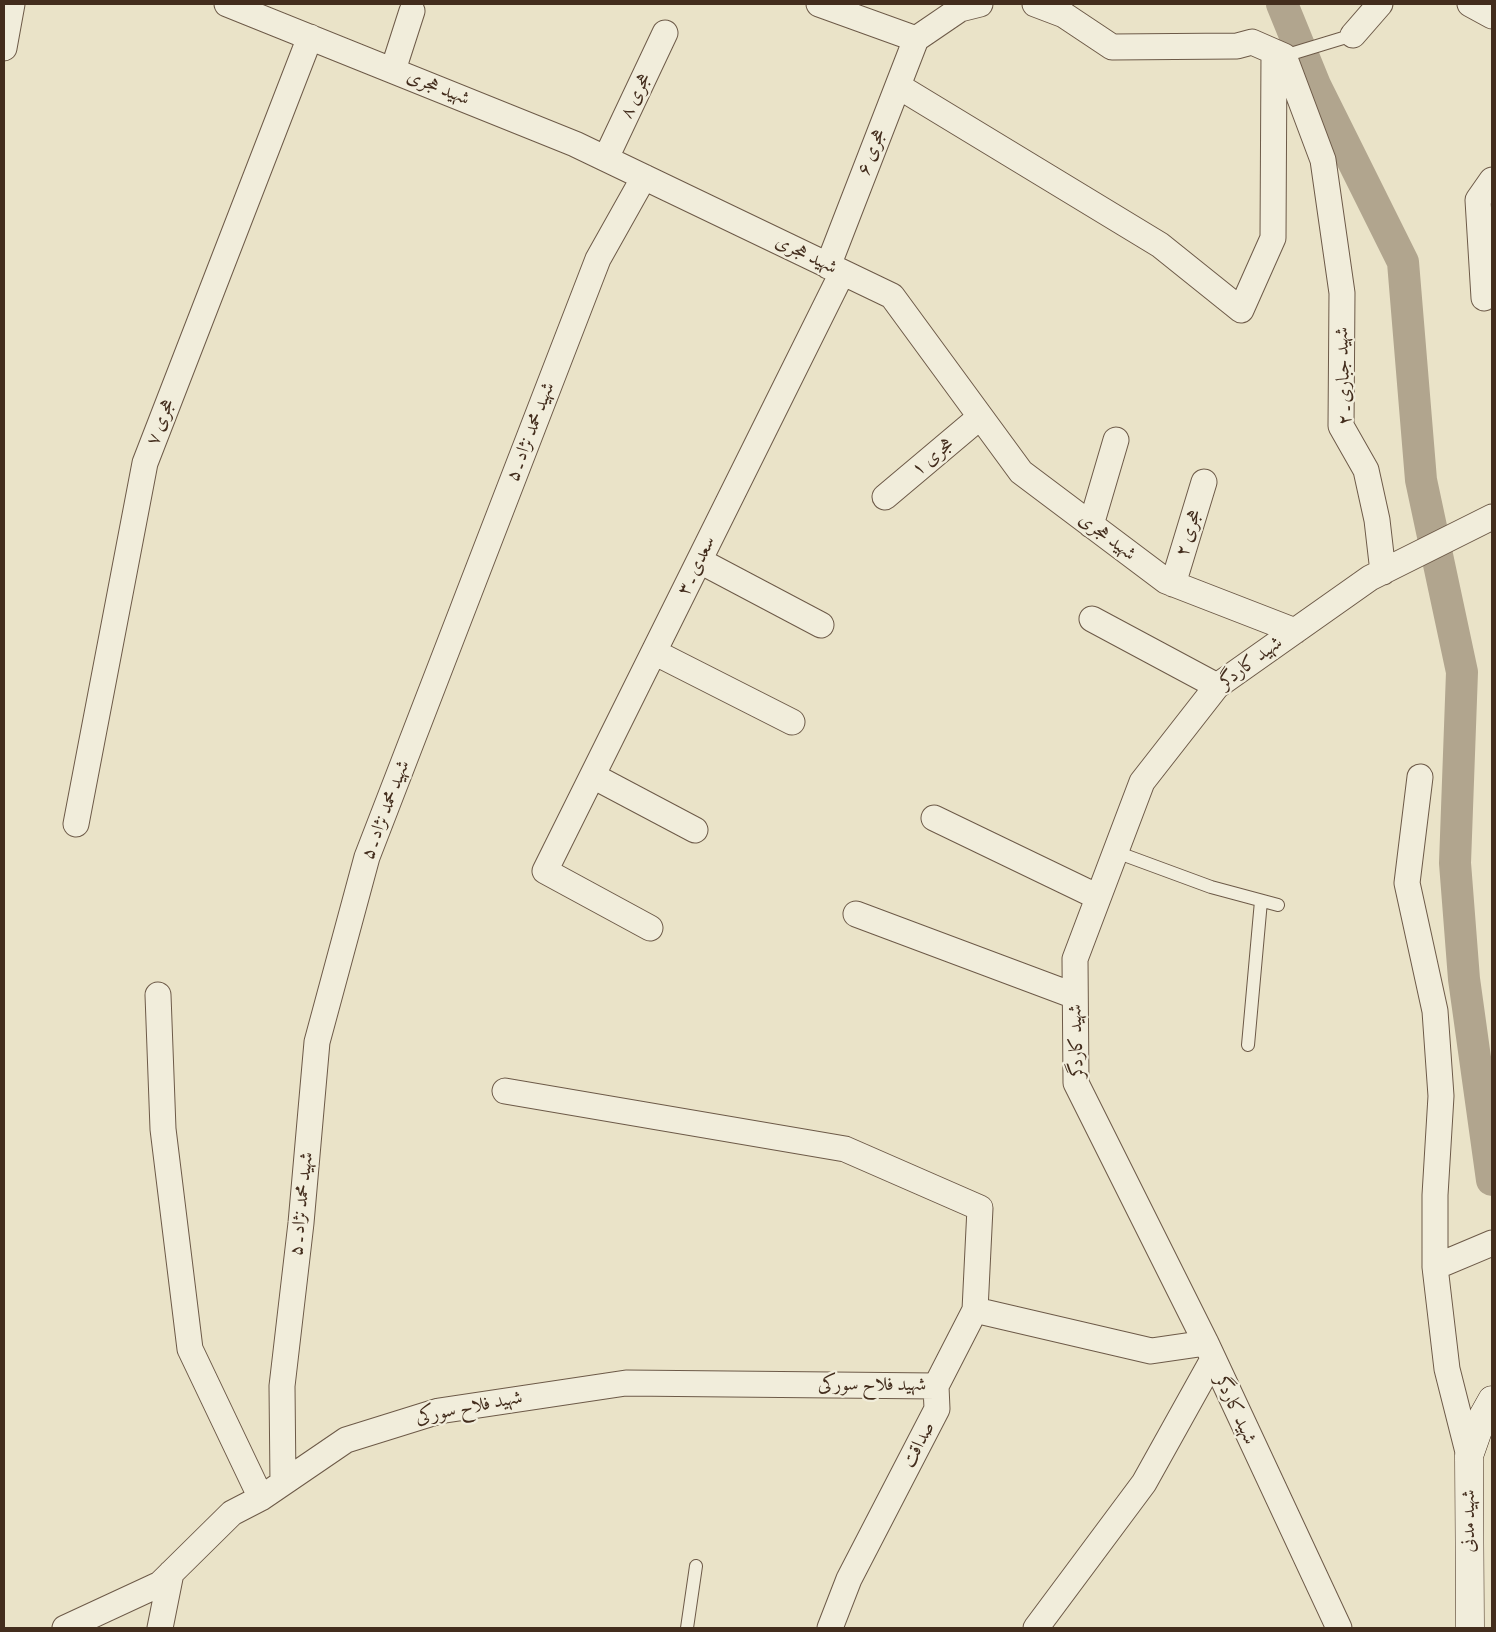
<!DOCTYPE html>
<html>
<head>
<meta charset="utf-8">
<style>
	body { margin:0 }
	#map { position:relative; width:1496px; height:1632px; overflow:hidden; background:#eae3c8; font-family:Alegreya,serif }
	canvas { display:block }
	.frame { position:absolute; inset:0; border:5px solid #432d1d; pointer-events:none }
</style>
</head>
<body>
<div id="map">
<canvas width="1496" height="1632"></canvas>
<div class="frame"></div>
</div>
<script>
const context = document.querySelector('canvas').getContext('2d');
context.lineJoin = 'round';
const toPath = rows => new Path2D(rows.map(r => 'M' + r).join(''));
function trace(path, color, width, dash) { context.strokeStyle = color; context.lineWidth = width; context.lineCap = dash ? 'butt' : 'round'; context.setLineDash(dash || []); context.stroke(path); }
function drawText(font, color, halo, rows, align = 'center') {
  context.font = font + ' Alegreya,Amiri,serif'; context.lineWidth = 4.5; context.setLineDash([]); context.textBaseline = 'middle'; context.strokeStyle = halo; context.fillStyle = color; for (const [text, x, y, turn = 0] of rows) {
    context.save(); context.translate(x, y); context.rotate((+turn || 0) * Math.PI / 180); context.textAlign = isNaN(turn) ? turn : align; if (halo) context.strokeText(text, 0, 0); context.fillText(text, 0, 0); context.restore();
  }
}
const canal = toPath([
	[1282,4,1315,85,1403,262,1421,480,1462,672,1455,863,1464,979,1492,1180]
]);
const lane = toPath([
	[1284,56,1353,35],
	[1116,852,1211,887,1278,905],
	[1248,1045,1261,901],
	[687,1628,696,1566]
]);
const street = toPath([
	[227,4,575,144,892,296,1021,472,1166,581,1295,631],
	[819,4,916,39],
	[1035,4,1064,15,1112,47,1237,46,1252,42,1284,56,1323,160,1342,293,1341,426,1366,470,1377,520,1383,572],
	[1470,4,1492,16],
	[1353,35,1380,4],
	[916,39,960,9,980,4],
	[4,48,12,4],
	[393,70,412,11],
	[898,86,1160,245,1241,310,1273,238,1274,52],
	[606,158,665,33],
	[828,266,916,39],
	[1484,298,1478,200,1492,180],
	[885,497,980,417],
	[1091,525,1116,440],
	[700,561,821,625],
	[1173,584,1204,482],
	[1092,619,1217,686],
	[654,652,792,722],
	[593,776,695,830],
	[1420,777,1407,883,1435,1011,1441,1096,1435,1195,1435,1267,1447,1369,1469,1456],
	[934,818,1098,897],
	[76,824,145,463,310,37],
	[856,914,1075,996],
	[650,928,545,871,842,273],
	[158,995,163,1129,190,1349,261,1498],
	[505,1091,845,1149,980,1208,975,1310],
	[1435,1267,1492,1243],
	[283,1483,282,1386,301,1223,317,1042,367,857,598,259,644,177],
	[65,1628,160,1584,232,1513,261,1498,346,1440,439,1411,626,1383,936,1386],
	[160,1628,171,1573],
	[830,1628,849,1579,937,1409,936,1386,975,1310,1151,1351,1206,1343],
	[1036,1628,1144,1483,1212,1361],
	[1339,1628,1206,1343,1076,1083,1075,959,1142,782,1217,686,1370,578,1492,517]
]);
const secondary = toPath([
	[1470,1628,1469,1456,1483,1416,1492,1400]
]);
const streetNames = [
	["شهید هجری",438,88,22],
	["هجری ۸",636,96,-65],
	["هجری ۶",872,152,-69],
	["شهید هجری",806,255,26],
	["شهید جباری ـ ۲",1344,376,-92],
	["هجری ۷",161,422,-69],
	["شهید محمد نژاد ـ ۵",531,432,-69],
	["هجری ۱",933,457,-40],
	["هجری ۲",1189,533,-73],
	["شهید هجری",1107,537,37],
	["سعدی ـ ۳",697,566,-64],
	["شهید کاردگر",1251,663,-37],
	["شهید محمد نژاد ـ ۵",386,810,-69],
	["شهید کاردگر",1077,1041,-92],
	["شهید محمد نژاد ـ ۵",302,1204,-84],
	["شهید فلاح سورکی",872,1385],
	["شهید فلاح سورکی",469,1408,-11],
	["شهید کاردگر",1235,1410,65],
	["صداقت",919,1445,-63],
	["شهید مدنی",1469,1521,-90]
];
trace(canal, '#b1a58e', 32);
trace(lane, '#6d5a48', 14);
trace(street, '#6d5a48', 27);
trace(secondary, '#432d1d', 29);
trace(lane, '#f1eddb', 12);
trace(street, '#f1eddb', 25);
trace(secondary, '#f1eddb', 28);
drawText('19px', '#432d1d', '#f1eddb', streetNames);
</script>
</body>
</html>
